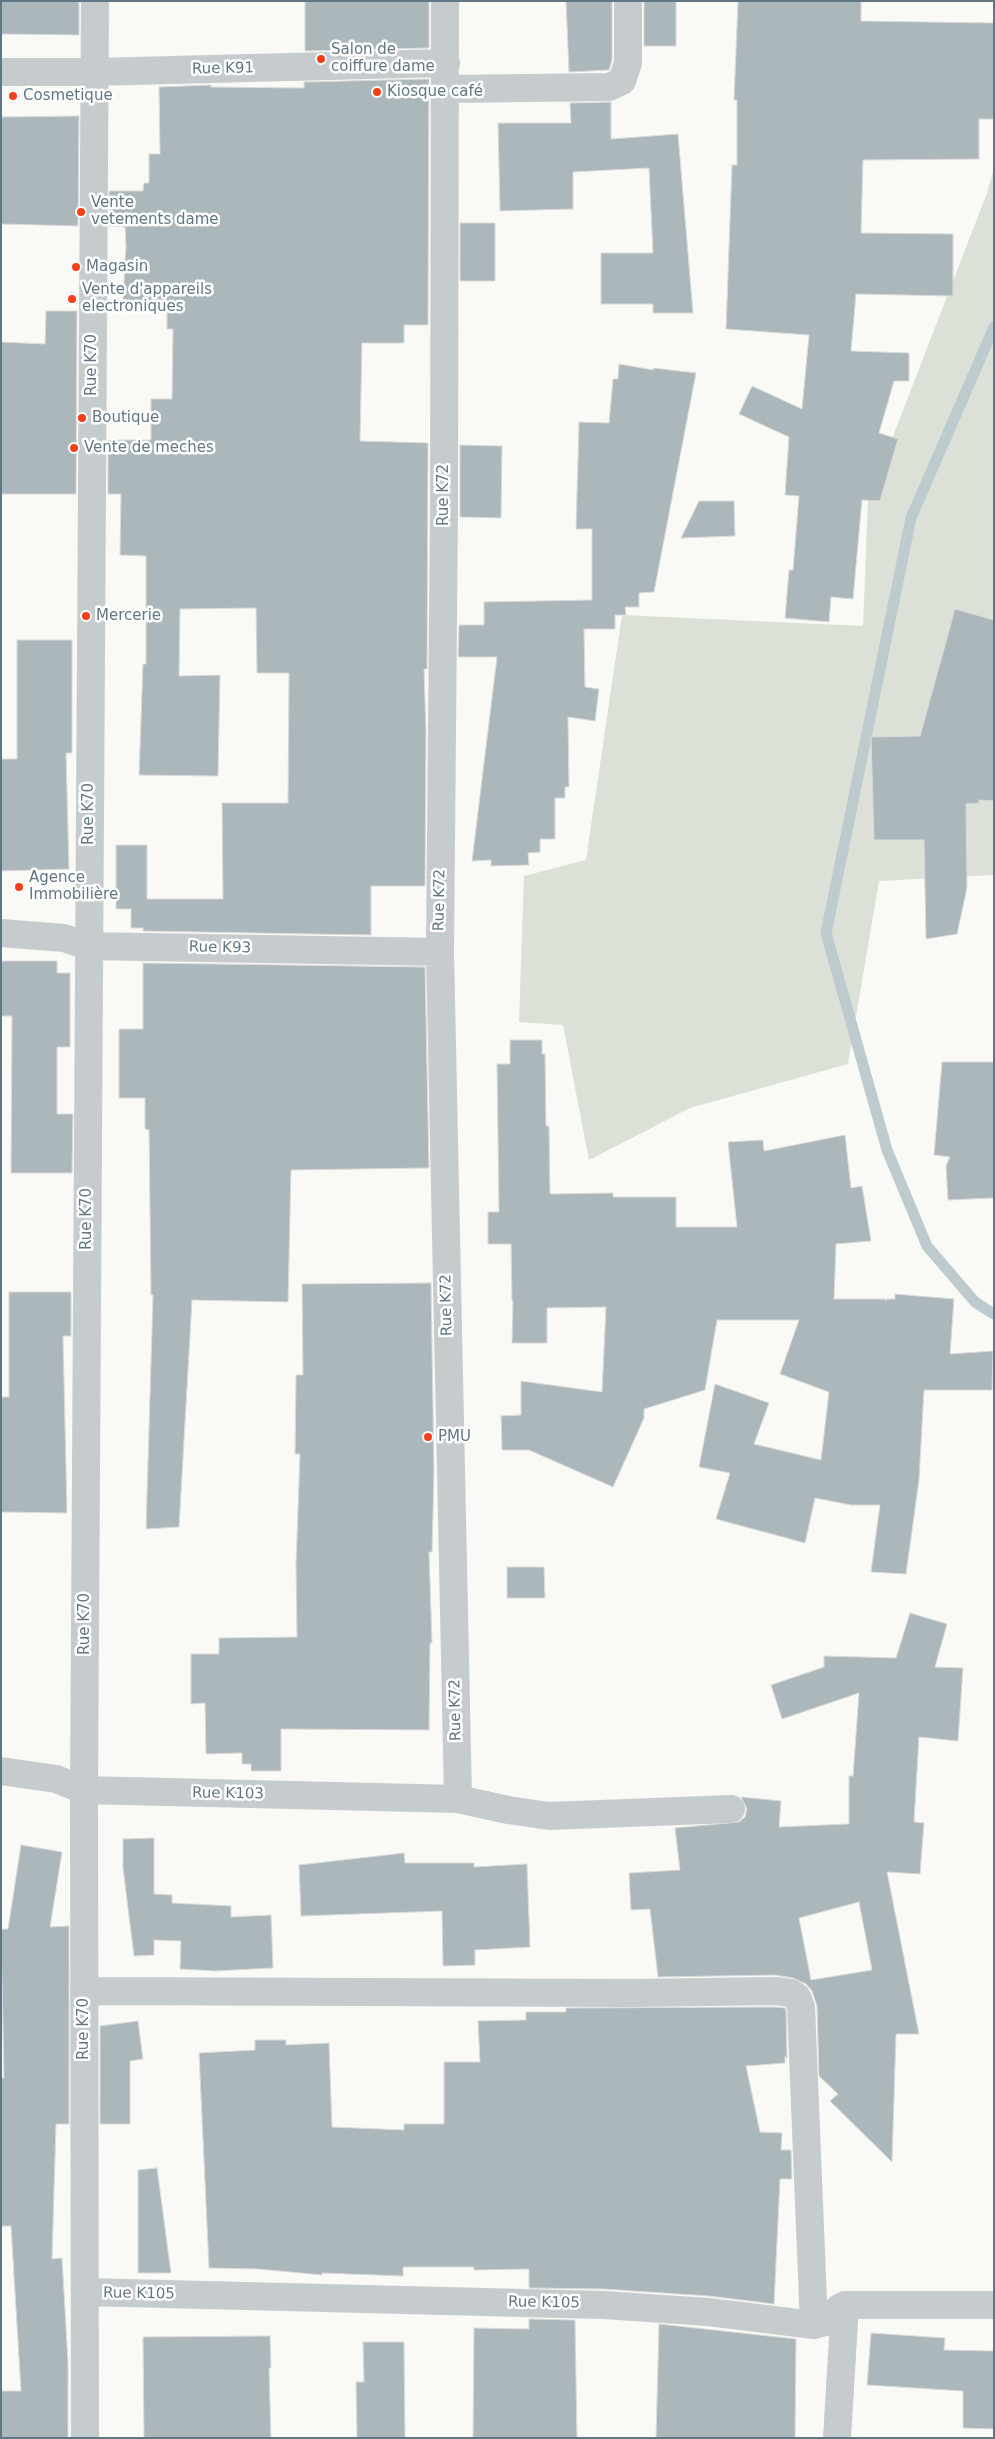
<!DOCTYPE html>
<html>
<head>
<meta charset="utf-8">
<style>
	body { margin:0 }
	#map { position:relative; width:995px; height:2439px; overflow:hidden; background:#f9f9f6; font-family:"DejaVu Sans",sans-serif }
	canvas { display:block }
	.frame { position:absolute; inset:0; border:2px solid #617784; pointer-events:none }
</style>
</head>
<body>
<div id="map">
<canvas width="995" height="2439"></canvas>
<div class="frame"></div>
</div>
<script>
const context = document.querySelector('canvas').getContext('2d');
context.lineJoin = 'round';
function fill(path, color) { context.fillStyle = color; context.fill(path, 'evenodd'); }
const toPath = rows => new Path2D(rows.map(r => 'M' + r).join(''));
function trace(path, color, width, dash) { context.strokeStyle = color; context.lineWidth = width; context.lineCap = dash ? 'butt' : 'round'; context.setLineDash(dash || []); context.stroke(path); }
function drawText(font, color, halo, rows, align = 'center') {
  context.font = font + ' "DejaVu Sans",sans-serif'; context.lineWidth = 5; context.setLineDash([]); context.textBaseline = 'middle'; context.strokeStyle = halo; context.fillStyle = color; for (const [text, x, y, turn = 0] of rows) {
    context.save(); context.translate(x, y); context.rotate((+turn || 0) * Math.PI / 180); context.textAlign = isNaN(turn) ? turn : align; if (halo) context.strokeText(text, 0, 0); context.fillText(text, 0, 0); context.restore();
  }
}
const green = toPath([
	[994,168,994,875,879,881,848,1064,690,1108,589,1160,563,1025,519,1022,524,876,586,860,622,615,863,626,868,501,987,193]
]);
const stream = toPath([
	[994,327,911,518,826,933,887,1150,927,1246,975,1302,994,1314]
]);
const building = toPath([
	[1,1,79,1,79,35,1,34,1,1],
	[305,1,429,1,429,48,305,51,305,1],
	[566,1,612,1,612,60,609,70,569,72,566,1],
	[644,1,676,1,676,46,644,46,644,1],
	[738,1,861,1,861,21,994,23,994,119,979,119,979,159,863,160,861,233,953,234,953,296,856,294,851,351,909,353,909,381,894,381,879,433,898,439,880,501,862,500,853,599,831,597,829,622,785,618,789,570,793,570,799,496,785,495,789,437,739,414,752,386,802,409,809,335,726,329,732,165,737,165,737,100,734,100,738,1],
	[429,79,428,325,404,325,404,343,362,343,360,441,428,443,427,669,424,669,426,732,425,886,371,886,371,935,143,931,143,928,131,928,131,909,116,909,116,845,147,845,147,899,223,899,222,803,288,803,289,673,257,673,256,608,180,609,179,676,220,675,218,776,139,775,143,664,146,664,146,556,120,555,121,494,108,494,108,440,151,440,151,399,172,399,173,329,167,329,167,308,142,301,123,300,126,246,125,227,109,226,109,191,143,191,144,183,149,183,149,154,160,154,159,87,211,85,211,87,304,88,304,82,429,79],
	[611,102,611,139,678,134,693,313,653,313,653,304,601,304,601,253,653,253,649,168,573,172,573,209,500,211,498,123,571,123,570,103,611,102],
	[79,116,78,226,1,224,1,117,79,116],
	[460,223,495,223,495,281,460,281,460,223],
	[46,311,77,311,76,494,1,494,1,342,45,344,46,311],
	[619,364,653,370,653,368,696,373,654,592,639,593,639,607,625,607,626,615,615,615,615,629,584,629,585,687,599,689,595,721,568,717,569,787,565,787,565,798,555,798,555,839,540,839,540,852,528,853,529,865,491,866,491,860,472,861,497,657,458,657,459,625,484,625,484,602,592,600,592,529,576,529,579,422,609,423,613,379,618,379,619,364],
	[460,445,502,446,501,518,460,517,460,445],
	[699,501,734,501,735,536,681,538,699,501],
	[955,609,994,620,994,801,979,800,979,803,966,804,967,888,957,934,926,939,924,840,874,840,871,737,920,736,955,609],
	[17,640,72,640,72,753,66,753,69,869,1,871,1,759,17,759,17,640],
	[1,961,57,961,57,973,70,973,70,1047,57,1047,57,1114,73,1114,72,1173,11,1173,12,1016,1,1016,1,961],
	[143,963,425,967,429,1168,291,1170,288,1302,192,1300,179,1527,146,1529,153,1295,151,1295,149,1130,145,1129,145,1098,119,1098,119,1029,143,1029,143,963],
	[510,1040,542,1040,542,1054,545,1054,546,1126,549,1126,550,1194,613,1193,613,1197,676,1197,676,1227,737,1227,728,1142,763,1140,764,1151,845,1135,851,1188,862,1186,871,1241,836,1244,834,1299,886,1299,886,1301,887,1299,895,1299,895,1294,954,1299,950,1354,993,1351,992,1390,924,1390,919,1480,906,1574,871,1572,880,1505,851,1505,815,1498,805,1543,716,1519,730,1473,699,1467,715,1384,769,1403,754,1444,821,1460,829,1392,780,1374,799,1320,717,1320,705,1390,644,1409,644,1418,613,1487,529,1450,502,1450,501,1416,521,1415,521,1381,602,1392,606,1307,547,1308,547,1343,512,1343,513,1301,512,1301,511,1244,488,1244,488,1212,499,1212,497,1064,510,1064,510,1040],
	[942,1062,994,1062,994,1198,948,1200,946,1166,950,1157,934,1155,942,1062],
	[431,1283,434,1472,432,1552,429,1552,432,1643,430,1643,429,1730,281,1729,281,1771,251,1771,251,1764,242,1764,242,1753,206,1754,205,1703,191,1704,191,1654,219,1654,219,1638,297,1637,296,1565,300,1454,295,1454,296,1375,303,1375,302,1284,431,1283],
	[9,1292,71,1292,71,1336,63,1336,67,1513,1,1512,1,1397,9,1397,9,1292],
	[507,1567,544,1567,545,1598,507,1598,507,1567],
	[910,1613,947,1624,935,1667,963,1668,958,1741,919,1737,914,1822,924,1823,920,1874,887,1872,919,2034,896,2034,892,2162,830,2101,838,2094,819,2076,817,2006,812,1991,806,1984,793,1978,775,1975,658,1977,650,1909,631,1910,629,1873,680,1870,675,1828,739,1822,745,1817,747,1809,741,1797,781,1801,779,1827,849,1824,849,1776,853,1776,859,1693,782,1719,771,1685,824,1667,824,1656,896,1658,910,1613],
	[859,1902,872,1970,811,1980,799,1918,859,1902],
	[154,1838,154,1894,172,1895,172,1903,231,1906,231,1917,271,1915,273,1968,215,1971,180,1969,181,1941,154,1940,154,1955,134,1956,123,1868,123,1839,154,1838],
	[21,1845,62,1852,50,1927,69,1926,69,2124,56,2124,52,2259,62,2258,68,2362,68,2438,1,2438,1,2391,21,2391,11,2226,1,2226,1,2078,4,2078,1,1929,8,1929,21,1845],
	[404,1853,405,1863,474,1863,474,1867,527,1864,530,1947,475,1950,475,1965,443,1966,442,1911,301,1916,299,1865,404,1853],
	[774,2007,785,2008,786,2010,787,2058,785,2056,785,2063,746,2066,760,2132,782,2133,781,2150,791,2150,792,2179,780,2179,774,2304,709,2296,604,2289,529,2288,529,2269,474,2270,474,2267,403,2267,403,2276,322,2273,322,2275,258,2269,209,2268,199,2053,255,2050,255,2040,286,2040,286,2045,329,2043,332,2127,404,2130,404,2124,444,2124,444,2062,480,2062,478,2021,526,2020,526,2012,566,2012,566,2008,774,2007],
	[138,2021,143,2059,130,2061,130,2124,100,2124,100,2026,138,2021],
	[157,2168,171,2273,138,2273,138,2170,157,2168],
	[529,2319,575,2320,577,2438,473,2438,474,2328,529,2329,529,2319],
	[659,2324,796,2339,795,2438,656,2438,659,2324],
	[871,2333,945,2338,944,2350,994,2351,994,2429,963,2428,963,2391,867,2385,871,2333],
	[270,2336,271,2368,269,2368,271,2438,144,2438,143,2337,270,2336],
	[363,2342,404,2342,405,2438,357,2438,356,2382,364,2382,363,2342]
]);
const minor = toPath([
	[445,1,444,507,440,952,458,1799],
	[1,72,94,72,446,63],
	[446,89,609,87,622,81,628,63,628,1],
	[1,933,64,938,88,946,440,952],
	[1,1771,56,1779,84,1790,458,1799,508,1810,549,1816,731,1809],
	[84,1991,636,1993,775,1991,791,1993,797,1997,801,2007,814,2325],
	[85,2292,604,2305,708,2312,814,2325,829,2321,839,2308,845,2305,994,2305],
	[85,2438,84,1790,95,1],
	[837,2438,845,2305]
]);
const markers = [
	[321,59,5,"#f53f19"],
	[377,92,5,"#f53f19"],
	[13,96,5,"#f53f19"],
	[81,212,5,"#f53f19"],
	[76,267,5,"#f53f19"],
	[72,299,5,"#f53f19"],
	[82,418,5,"#f53f19"],
	[74,448,5,"#f53f19"],
	[86,616,5,"#f53f19"],
	[19,887,5,"#f53f19"],
	[428,1437,5,"#f53f19"]
];
const poiNames = [
	["Salon de",331,50],
	["coiffure dame",331,67],
	["Kiosque café",387,92],
	["Cosmetique",23,96],
	["Vente",91,203],
	["vetements dame",91,220],
	["Magasin",86,267],
	["Vente d'appareils",82,290],
	["electroniques",82,307],
	["Boutique",92,418],
	["Vente de meches",84,448],
	["Mercerie",96,616],
	["Agence",29,878],
	["Immobilière",29,895],
	["PMU",438,1437]
];
const streetNames = [
	["Rue K91",223,69,-1],
	["Rue K70",92,365,-90],
	["Rue K72",444,495,-90],
	["Rue K70",89,814,-90],
	["Rue K72",440,900,-89],
	["Rue K93",220,948,1],
	["Rue K70",87,1219,-90],
	["Rue K72",447,1305,-91],
	["Rue K70",85,1624,-90],
	["Rue K72",456,1710,-91],
	["Rue K103",228,1794,1],
	["Rue K70",84,2029,-90],
	["Rue K105",139,2294,1],
	["Rue K105",544,2303,1]
];
fill(green, '#dbe1d6');
trace(stream, '#bdcbcf', 11);
fill(building, '#acb7bc');
trace(building, '#dbdad8', 1);
trace(minor, '#c6cbce', 28);
for (const [x, y, r, color] of markers) { const dot = new Path2D(); dot.arc(x, y, r, 0, 2 * Math.PI); context.fillStyle = color; context.fill(dot); trace(dot, '#fff', 2); }
drawText('15px', '#617784', '#fff', poiNames, 'left');
drawText('15px', '#617784', '#fff', streetNames);
</script>
</body>
</html>
